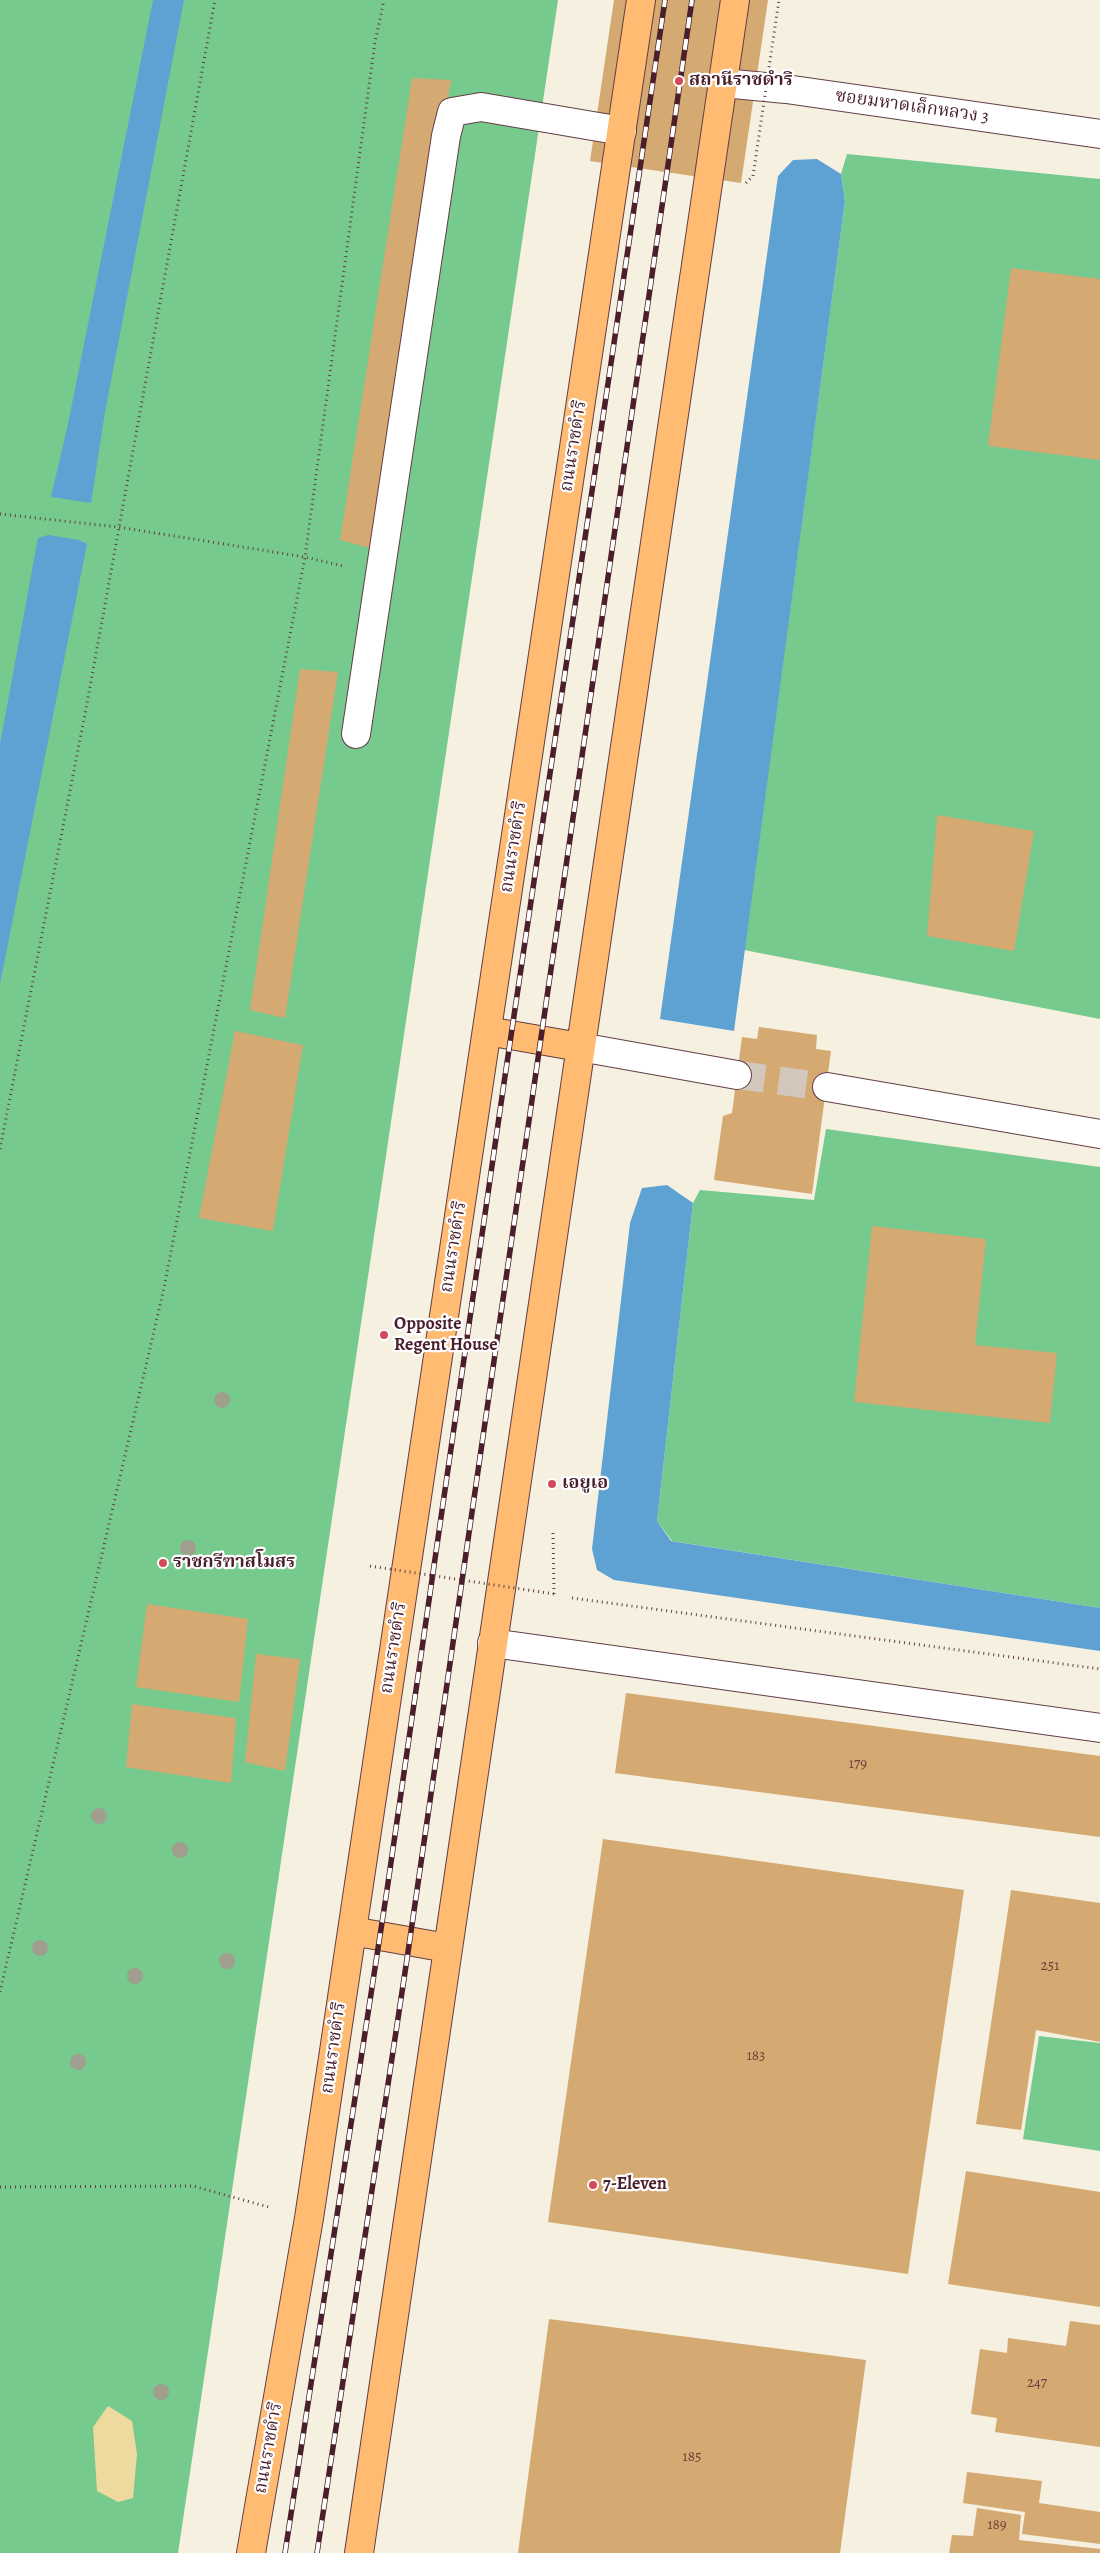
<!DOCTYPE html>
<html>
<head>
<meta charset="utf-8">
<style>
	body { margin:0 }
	canvas { display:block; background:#f5f0df }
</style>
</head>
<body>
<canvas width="1100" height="2553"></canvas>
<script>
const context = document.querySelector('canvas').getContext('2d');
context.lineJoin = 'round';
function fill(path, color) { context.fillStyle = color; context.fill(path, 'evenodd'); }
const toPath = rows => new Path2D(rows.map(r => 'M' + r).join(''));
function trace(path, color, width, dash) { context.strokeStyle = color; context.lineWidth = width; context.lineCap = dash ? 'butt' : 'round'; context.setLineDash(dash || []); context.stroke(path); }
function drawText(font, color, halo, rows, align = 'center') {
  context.font = font + ' Alegreya,"Noto Serif Thai",serif'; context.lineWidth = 4.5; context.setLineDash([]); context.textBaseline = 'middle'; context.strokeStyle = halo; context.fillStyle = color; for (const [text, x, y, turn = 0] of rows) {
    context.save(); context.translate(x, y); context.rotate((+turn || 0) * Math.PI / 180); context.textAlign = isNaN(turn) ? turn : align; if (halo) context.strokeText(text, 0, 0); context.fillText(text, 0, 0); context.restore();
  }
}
const green = toPath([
	[0,0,558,0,178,2553,0,2553],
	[847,154,1100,179,1100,1019,744,950,845,201,841,174],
	[826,1129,1100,1167,1100,1608,672,1541,657,1521,693,1203,700,1190,814,1200],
	[1039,2036,1100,2043,1100,2151,1023,2139]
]);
const sand = toPath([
	[108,2406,132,2421,137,2454,133,2498,118,2502,97,2491,93,2427]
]);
const water = toPath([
	[153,0,184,0,105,412,91,503,51,497,68,424],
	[817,159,841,174,845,201,734,1031,660,1019,778,176,793,160],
	[48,535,79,540,87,544,0,984,0,744,38,538],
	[667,1185,693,1203,657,1521,671,1541,1100,1608,1100,1651,614,1580,597,1570,592,1549,630,1223,642,1188]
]);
const building = toPath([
	[614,0,768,0,741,183,590,161],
	[412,78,451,80,374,549,340,540],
	[1011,268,1100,279,1100,460,988,446],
	[300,669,338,672,285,1018,250,1010],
	[937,815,1034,831,1014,951,927,936],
	[759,1027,817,1035,816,1049,831,1051,812,1194,714,1180,723,1116,732,1113,742,1037,757,1039],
	[235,1031,303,1045,273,1231,199,1218],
	[872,1226,986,1239,975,1345,1057,1353,1050,1423,854,1402],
	[147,1604,248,1619,239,1702,136,1687],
	[256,1654,300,1659,285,1771,245,1762],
	[626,1693,1100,1756,1100,1837,615,1773],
	[132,1704,236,1718,231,1783,126,1767],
	[603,1839,964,1890,908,2274,548,2222],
	[1011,1890,1100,1903,1100,2042,1036,2030,1021,2130,976,2124],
	[966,2171,1100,2192,1100,2307,948,2284],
	[549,2319,866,2360,840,2553,518,2553],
	[1070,2321,1100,2325,1100,2447,995,2432,997,2418,971,2414,980,2349,1007,2353,1008,2338,1066,2346],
	[967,2472,1042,2481,1039,2503,1100,2512,1100,2544,1022,2534,1025,2512,963,2503],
	[977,2508,1021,2515,1019,2540,1100,2549,1100,2553,949,2553,952,2535,973,2536]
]);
const minorTunnel = toPath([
	[737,1075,827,1087]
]);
const path = toPath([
	[746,183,753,176],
	[0,514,118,527,305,557,343,566],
	[0,1149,86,709,215,0],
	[553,1533,554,1594],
	[572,1598,1100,1669],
	[0,1992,164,1288,305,557,375,42,384,0],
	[0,2187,193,2186,272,2208]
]);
const minor = toPath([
	[723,83,786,89,1100,134],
	[356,734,446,136,452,112,481,107,622,131],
	[580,1047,737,1075],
	[827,1087,1100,1134],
	[492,1643,1100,1728]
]);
const major = toPath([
	[487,1031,580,1047],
	[352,1931,447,1948],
	[251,2553,309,2218,641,0],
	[359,2553,735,0]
]);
const rail = toPath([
	[285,2553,387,1890,504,1083,665,0],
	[317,2553,407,1959,692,0]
]);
const pathBridge = toPath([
	[753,176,779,0],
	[370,1566,554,1594]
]);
const trees = [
	[222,1400],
	[188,1548],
	[99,1816],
	[180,1850],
	[40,1948],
	[227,1961],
	[135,1976],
	[78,2062],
	[161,2392]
];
const markers = [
	[679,81,5,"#d1495b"],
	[384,1335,5,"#d1495b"],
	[552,1484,5,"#d1495b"],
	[163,1563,5,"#d1495b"],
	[593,2185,5,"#d1495b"]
];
const numberNames = [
	["179",858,1764],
	["251",1050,1966],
	["183",756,2056],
	["247",1037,2383],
	["185",692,2457],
	["189",997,2525]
];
const poiNames = [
	["สถานีราชดำริ",689,81],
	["Opposite",394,1325],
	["Regent House",394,1346],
	["เอยูเอ",562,1484],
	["ราชกรีฑาสโมสร",173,1563],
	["7-Eleven",603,2185]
];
const streetNames = [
	["ซอยมหาดเล็กหลวง 3",912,107,8],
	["ถนนราชดำริ",574,446,-81],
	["ถนนราชดำริ",514,847,-81],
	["ถนนราชดำริ",454,1247,-81],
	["ถนนราชดำริ",394,1648,-81],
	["ถนนราชดำริ",334,2048,-82],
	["ถนนราชดำริ",269,2448,-80]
];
fill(green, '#76ca8d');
fill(sand, '#eeda9e');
fill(water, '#5ea2d3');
fill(building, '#d4a972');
trace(minorTunnel, '#d3c6bb', 28, [28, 14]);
trace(minor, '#643e46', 30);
trace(major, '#643e46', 30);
trace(path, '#643e46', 3, [1, 4]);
trace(minor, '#fff', 28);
trace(major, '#febb71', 28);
trace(rail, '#4a1f2b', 5.5);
trace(rail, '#fff', 4, [11]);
trace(pathBridge, '#643e46', 3, [1, 4]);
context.fillStyle = '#9f9e8f';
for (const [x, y] of trees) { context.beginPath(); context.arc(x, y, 8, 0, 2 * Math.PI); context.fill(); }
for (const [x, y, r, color] of markers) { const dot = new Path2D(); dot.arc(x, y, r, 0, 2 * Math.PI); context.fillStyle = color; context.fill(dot); trace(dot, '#fff', 2); }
drawText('15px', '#6c423d', null, numberNames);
drawText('bold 18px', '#4a1f2b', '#fff', poiNames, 'left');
drawText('18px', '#4a1f2b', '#fff', streetNames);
</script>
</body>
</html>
